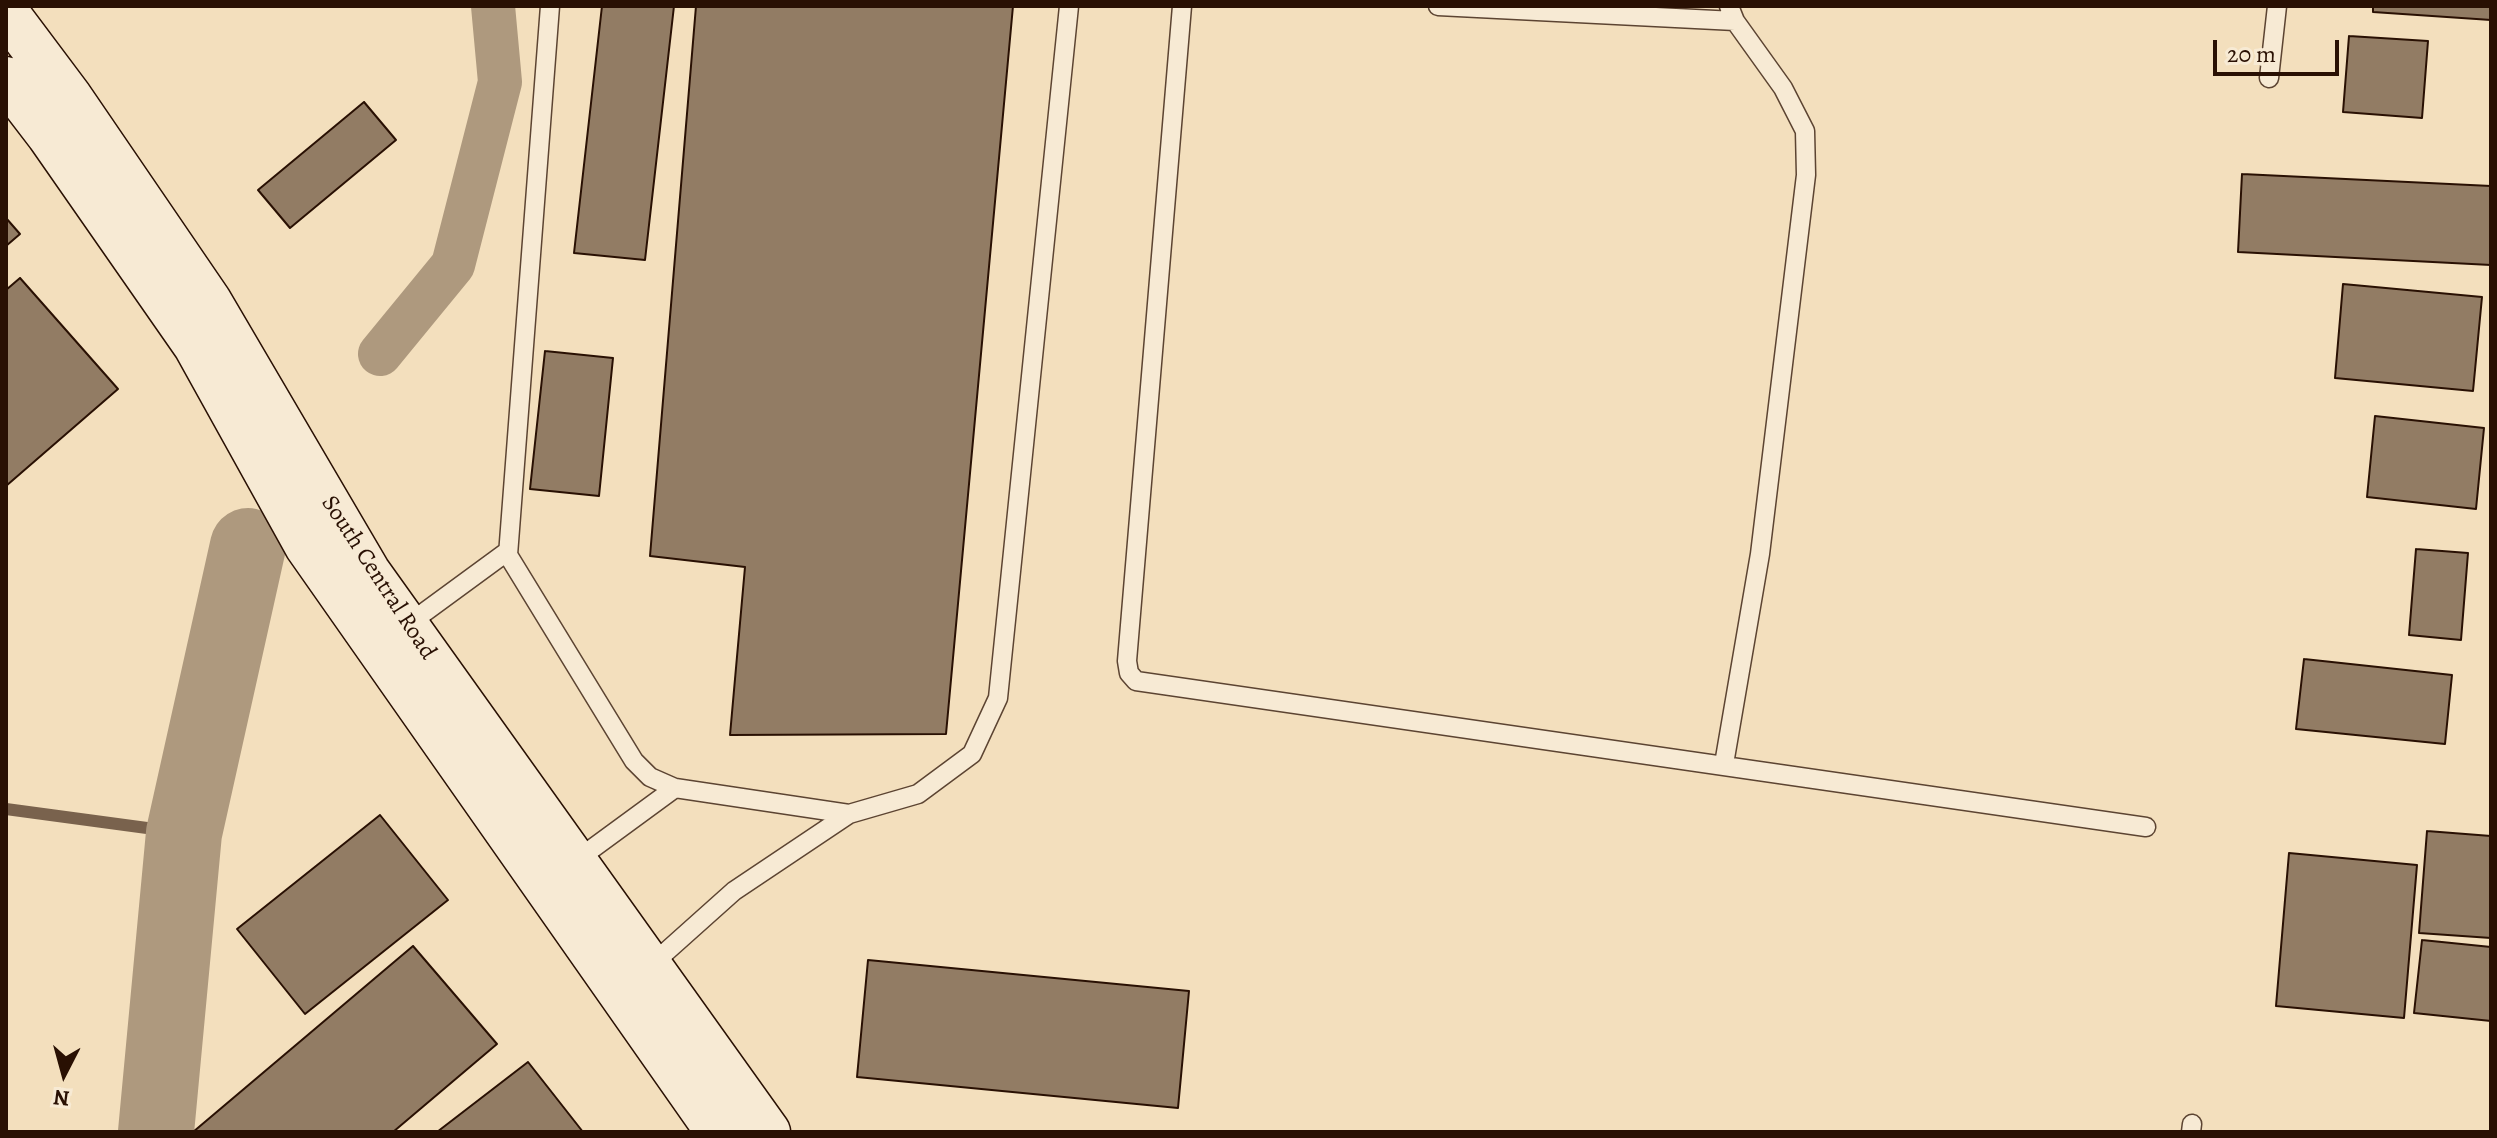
<!DOCTYPE html>
<html>
<head>
<meta charset="utf-8">
<style>
	body { margin:0 }
	#map { position:relative; width:2497px; height:1138px; overflow:hidden; background:#f3dfbd; font-family:Alegreya,serif }
	canvas { display:block }
	.frame { position:absolute; inset:0; border:8px solid #291003; pointer-events:none }
	.north { position:absolute; left:24px; top:1034px; width:80px; height:80px; -webkit-text-stroke:6px #f7ead4; paint-order:stroke; rotate:186deg; font-size:22px; font-weight:700; line-height:32px; text-align:center; color:#291003 }
	.north::after { content:''; display:block; margin:auto; width:28px; height:36px; background:#291003; clip-path:polygon(50% 0,100% 100%,50% 72%,0 100%) }
	.scale { position:absolute; left:2213px; top:40px; width:126px; height:36px; box-sizing:border-box; border:4px solid #291003; border-top:0; padding-left:10px; font-size:24px; line-height:28px; white-space:nowrap; color:#291003; -webkit-text-stroke:6px #f7ead4; paint-order:stroke }
</style>
</head>
<body>
<div id="map">
<canvas width="2497" height="1138"></canvas>
<div class="frame"></div>
<div class="north">N</div>
<div class="scale">20 m</div>
</div>
<script>
const context = document.querySelector('canvas').getContext('2d');
context.lineJoin = 'round';
const toPath = rows => new Path2D(rows.map(r => 'M' + r).join(''));
function trace(path, color, width, dash) { context.strokeStyle = color; context.lineWidth = width; context.lineCap = dash ? 'butt' : 'round'; context.setLineDash(dash || []); context.stroke(path); }
function fill(path, color) { context.fillStyle = color; context.fill(path, 'evenodd'); }
function drawText(font, color, halo, rows, align = 'center') {
  context.font = font + ' Alegreya,serif'; context.lineWidth = 6; context.setLineDash([]); context.textBaseline = 'middle'; context.strokeStyle = halo; context.fillStyle = color; for (const [text, x, y, turn = 0] of rows) {
    context.save(); context.translate(x, y); context.rotate((+turn || 0) * Math.PI / 180); context.textAlign = isNaN(turn) ? turn : align; if (halo) context.strokeText(text, 0, 0); context.fillText(text, 0, 0); context.restore();
  }
}
const stream = toPath([
	[6,809,184,833]
]);
const canal = toPath([
	[380,354,453,265,500,82,493,6]
]);
const river = toPath([
	[156,1132,184,833,248,546]
]);
const building = toPath([
	[602,6,674,6,645,260,574,253,602,6],
	[696,6,1013,6,946,734,730,735,745,567,650,556,696,6],
	[2373,6,2491,6,2491,20,2373,12,2373,6],
	[2349,36,2428,41,2422,118,2343,112,2349,36],
	[364,102,396,140,290,228,258,190,364,102],
	[2242,174,2491,186,2491,265,2238,252,2242,174],
	[6,218,20,234,6,246,6,218],
	[20,278,118,389,6,486,6,290,20,278],
	[2343,284,2482,297,2473,391,2335,378,2343,284],
	[545,351,613,358,599,496,530,489,545,351],
	[2375,416,2484,428,2476,509,2367,497,2375,416],
	[2416,549,2468,553,2461,640,2409,635,2416,549],
	[2304,659,2452,675,2445,744,2296,729,2304,659],
	[380,815,448,900,305,1014,237,929,380,815],
	[2427,831,2491,836,2491,938,2419,933,2427,831],
	[2289,853,2417,865,2404,1018,2276,1006,2289,853],
	[2422,940,2491,947,2491,1021,2414,1013,2422,940],
	[413,946,497,1044,393,1132,193,1132,413,946],
	[868,960,1189,991,1178,1108,857,1077,868,960],
	[528,1062,583,1132,437,1132,528,1062]
]);
const lane = toPath([
	[550,6,508,555,634,761,650,777,675,788,849,814,918,794,972,754,998,698,1069,6],
	[1182,6,1127,661,1129,673,1136,681,2146,827],
	[1438,6,1735,21],
	[2269,78,2277,6],
	[407,625,508,551],
	[1724,764,1760,554,1806,175,1805,131,1783,88,1735,21,1729,6],
	[574,862,675,788],
	[649,967,734,891,849,814],
	[2191,1132,2192,1124]
]);
const secondary = toPath([
	[6,12,69,96,209,301,368,572,768,1132],
	[6,79,49,135,196,346,307,546,718,1132]
]);
const streetNames = [
	["South Central Road",378,578,57]
];
trace(stream, '#79624d', 12);
trace(canal, '#ae997e', 44);
trace(river, '#ae997e', 76);
fill(building, '#927c64');
trace(building, '#291003', 2);
trace(lane, '#5c4432', 21);
trace(secondary, '#291003', 47);
trace(lane, '#f7ead4', 18);
trace(secondary, '#f7ead4', 44);
drawText('24px', '#291003', '#f7ead4', streetNames);
</script>
</body>
</html>
